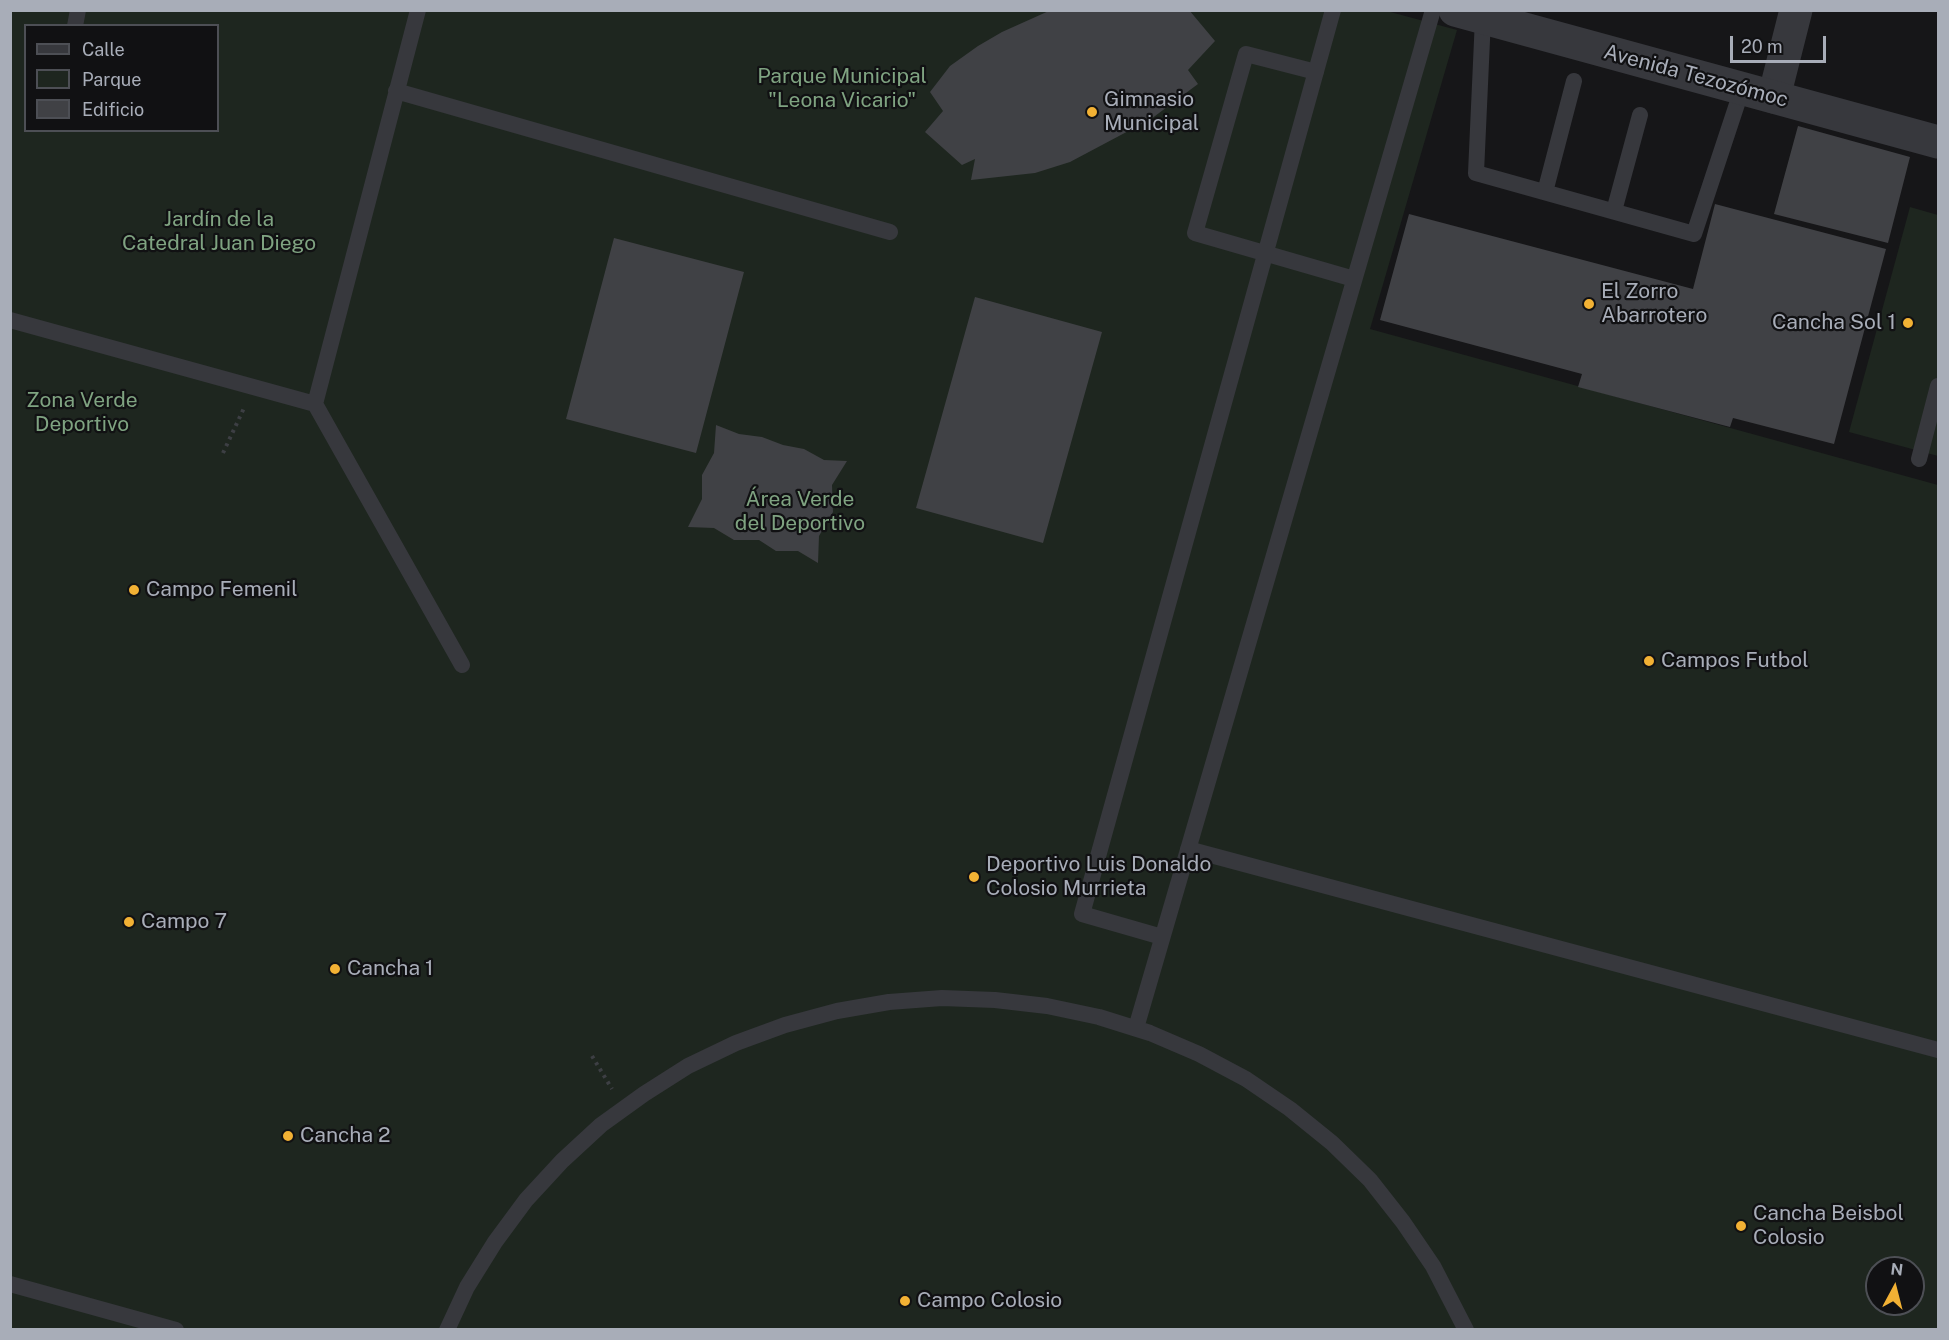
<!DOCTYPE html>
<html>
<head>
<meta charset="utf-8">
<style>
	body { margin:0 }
	#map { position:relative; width:1949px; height:1340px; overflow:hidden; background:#161618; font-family:"Public Sans",sans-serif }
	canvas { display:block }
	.frame { position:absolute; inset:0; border:12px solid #a8adb8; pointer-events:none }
	.legend { position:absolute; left:24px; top:24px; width:195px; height:108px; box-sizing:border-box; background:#111113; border:2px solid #4d4f55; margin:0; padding:8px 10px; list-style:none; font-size:18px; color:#a8adb8 }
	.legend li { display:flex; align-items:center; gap:12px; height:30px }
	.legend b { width:30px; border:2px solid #4d4f55 }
	.north { position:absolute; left:1865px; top:1256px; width:60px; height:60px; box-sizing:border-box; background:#111113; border:2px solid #4d4f55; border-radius:50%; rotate:7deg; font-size:16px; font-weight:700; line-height:24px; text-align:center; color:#a8adb8 }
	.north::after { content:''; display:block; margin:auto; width:21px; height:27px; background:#f2b134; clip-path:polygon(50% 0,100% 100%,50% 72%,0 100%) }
	.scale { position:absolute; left:1730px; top:36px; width:96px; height:27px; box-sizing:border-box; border:3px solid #a8adb8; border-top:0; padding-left:8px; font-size:18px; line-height:21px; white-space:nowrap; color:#a8adb8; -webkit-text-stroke:4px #111113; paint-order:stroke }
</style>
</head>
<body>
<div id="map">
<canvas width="1949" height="1340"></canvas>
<div class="frame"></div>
<ul class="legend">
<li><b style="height:8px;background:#37383d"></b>Calle</li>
<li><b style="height:16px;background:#1e261f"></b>Parque</li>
<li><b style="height:16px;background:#404145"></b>Edificio</li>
</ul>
<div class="north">N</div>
<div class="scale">20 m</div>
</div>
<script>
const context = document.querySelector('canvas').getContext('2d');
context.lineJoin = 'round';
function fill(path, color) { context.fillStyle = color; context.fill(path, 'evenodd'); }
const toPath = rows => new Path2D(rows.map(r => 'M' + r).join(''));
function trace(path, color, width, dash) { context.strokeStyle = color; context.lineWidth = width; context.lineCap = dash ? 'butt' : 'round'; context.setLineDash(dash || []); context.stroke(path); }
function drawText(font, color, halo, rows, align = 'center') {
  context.font = font + ' "Public Sans",sans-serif'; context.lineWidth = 4.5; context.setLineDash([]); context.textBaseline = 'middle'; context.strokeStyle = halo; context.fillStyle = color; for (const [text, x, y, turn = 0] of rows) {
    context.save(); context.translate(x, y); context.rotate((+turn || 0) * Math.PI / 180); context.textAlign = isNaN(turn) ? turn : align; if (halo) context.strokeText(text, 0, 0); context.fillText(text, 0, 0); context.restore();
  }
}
const green = toPath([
	[1383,10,1457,30,1370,329,1938,485,1938,1329,11,1329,10,11],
	[26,26,218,26,218,130,26,130],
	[1877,1268,1913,1268,1913,1304,1877,1304],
	[1910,207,1938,215,1938,456,1849,432]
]);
const building = toPath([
	[1051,10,1189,10,1215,41,1188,70,1198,84,1151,119,1070,162,1035,173,971,180,975,159,962,165,925,132,943,111,930,92,950,66,978,46,1002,32],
	[1798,126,1910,157,1888,243,1774,214],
	[1715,204,1886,249,1834,444,1733,418,1730,427,1578,387,1582,374,1380,320,1409,214,1693,289],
	[614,238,744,272,696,453,566,419],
	[975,297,1102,332,1043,543,916,508],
	[716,425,739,434,762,437,783,445,804,449,824,460,847,461,832,485,833,512,819,536,818,563,798,551,776,551,759,540,734,540,714,528,688,527,702,499,702,475,714,453]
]);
const path = toPath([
	[223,453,244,408],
	[592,1056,612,1089]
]);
const service = toPath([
	[418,10,315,404,462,665],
	[1483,18,1476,173,1694,234,1742,89],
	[75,26,78,10],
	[1316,72,1246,54,1195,233,1354,279],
	[396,91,890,232],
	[1545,192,1574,81],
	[1614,211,1640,115],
	[10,320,315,404],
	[1919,459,1938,386],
	[1188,849,1938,1050],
	[1162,937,1082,914,1333,10],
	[1136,1028,1433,10],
	[10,1284,176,1330],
	[447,1330,467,1287,495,1242,526,1200,562,1161,601,1125,644,1094,688,1066,736,1043,785,1025,837,1011,889,1002,942,998,995,1000,1047,1006,1099,1017,1150,1033,1199,1054,1246,1079,1290,1109,1332,1143,1370,1180,1403,1222,1433,1266,1466,1330]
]);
const minor = toPath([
	[1774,97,1796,10]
]);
const tertiary = toPath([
	[1455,10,1938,142]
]);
const markers = [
	[1092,112,6,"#f2b134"],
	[1589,304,6,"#f2b134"],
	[1908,323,6,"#f2b134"],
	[134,590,6,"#f2b134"],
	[1649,661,6,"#f2b134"],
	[974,877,6,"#f2b134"],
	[129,922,6,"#f2b134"],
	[335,969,6,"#f2b134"],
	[288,1136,6,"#f2b134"],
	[1741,1226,6,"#f2b134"],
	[905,1301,6,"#f2b134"]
];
const streetNames = [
	["Avenida Tezozómoc",1696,76,15]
];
const parkNames = [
	["Parque Municipal",842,77],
	["\"Leona Vicario\"",842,101],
	["Jardín de la",219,220],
	["Catedral Juan Diego",219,244],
	["Zona Verde",82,401],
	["Deportivo",82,425],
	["Área Verde",800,500],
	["del Deportivo",800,524]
];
const poiNames = [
	["Gimnasio",1104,100],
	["Municipal",1104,124],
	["El Zorro",1601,292],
	["Abarrotero",1601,316],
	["Cancha Sol 1",1896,323,"right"],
	["Campo Femenil",146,590],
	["Campos Futbol",1661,661],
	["Deportivo Luis Donaldo",986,865],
	["Colosio Murrieta",986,889],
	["Campo 7",141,922],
	["Cancha 1",347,969],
	["Cancha 2",300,1136],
	["Cancha Beisbol",1753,1214],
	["Colosio",1753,1238],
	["Campo Colosio",917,1301]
];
fill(green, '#1e261f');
fill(building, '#404145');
trace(path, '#3d3f44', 4, [3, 4.5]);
trace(service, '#37383d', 16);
trace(minor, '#37383d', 33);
trace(tertiary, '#37383d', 33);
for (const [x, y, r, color] of markers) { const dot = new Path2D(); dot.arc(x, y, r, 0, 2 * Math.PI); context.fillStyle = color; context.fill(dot); trace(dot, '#111113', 2); }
drawText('21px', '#a8adb8', '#111113', streetNames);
drawText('21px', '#7fa381', '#111113', parkNames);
drawText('21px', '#a8adb8', '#111113', poiNames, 'left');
</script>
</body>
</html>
